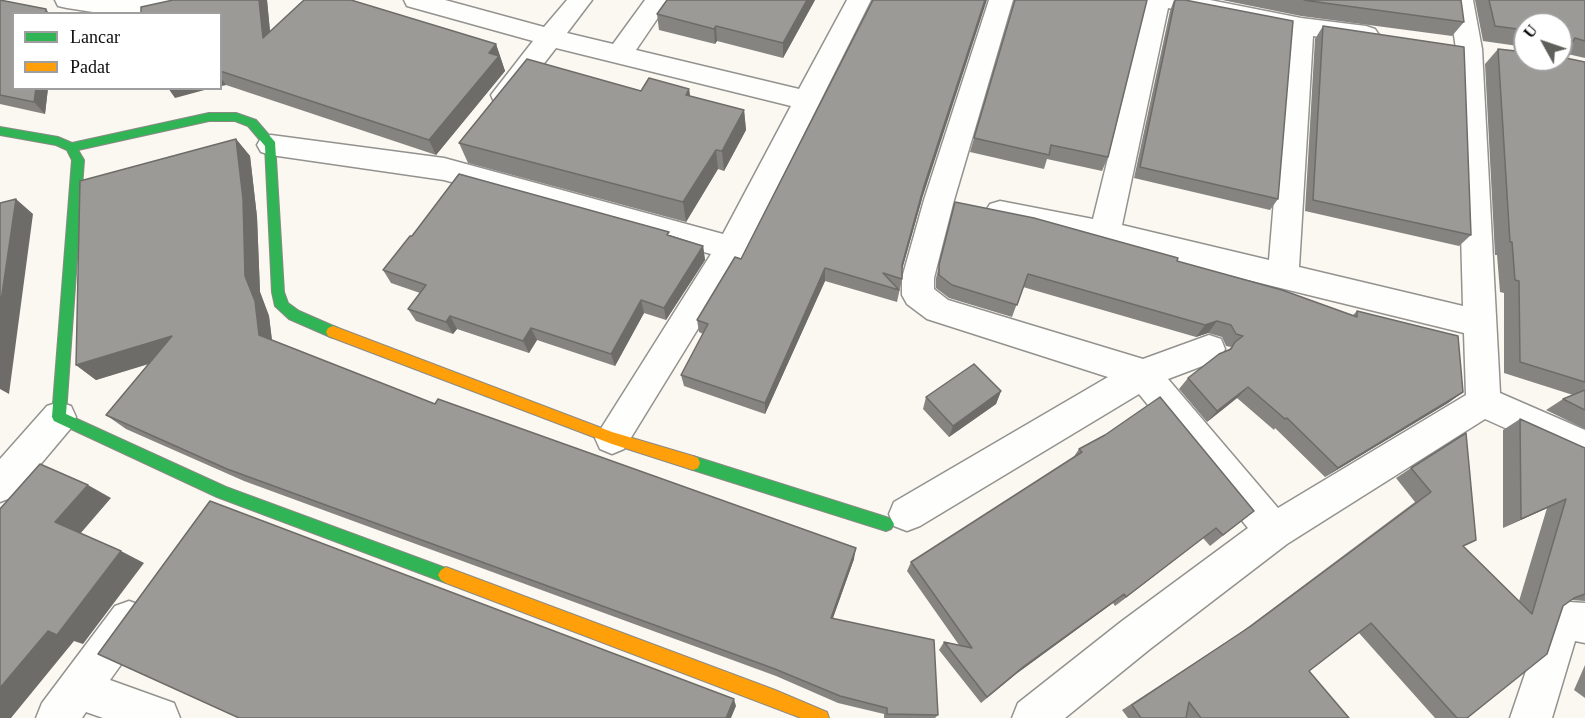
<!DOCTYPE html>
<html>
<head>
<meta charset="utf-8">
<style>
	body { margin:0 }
	#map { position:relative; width:1585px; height:718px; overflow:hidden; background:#faf8f0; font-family:"Times New Roman",serif }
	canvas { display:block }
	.legend { position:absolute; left:12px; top:12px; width:210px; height:78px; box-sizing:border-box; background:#fff; border:2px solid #9e9e9e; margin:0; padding:8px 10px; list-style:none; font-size:18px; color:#0c0c0c }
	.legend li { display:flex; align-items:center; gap:12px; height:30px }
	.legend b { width:30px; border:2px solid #9e9e9e }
	.north { position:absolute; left:1513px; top:12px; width:60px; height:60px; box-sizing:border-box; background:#fff; border:2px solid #9e9e9e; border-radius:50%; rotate:310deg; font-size:16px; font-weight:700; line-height:24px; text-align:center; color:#0c0c0c }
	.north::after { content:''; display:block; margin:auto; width:21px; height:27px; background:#5f5f5c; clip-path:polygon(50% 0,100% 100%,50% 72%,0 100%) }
</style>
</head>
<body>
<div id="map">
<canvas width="1585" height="718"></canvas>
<ul class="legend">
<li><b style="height:8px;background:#30b455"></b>Lancar</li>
<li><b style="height:8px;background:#ff9f0a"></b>Padat</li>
</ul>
<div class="north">U</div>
</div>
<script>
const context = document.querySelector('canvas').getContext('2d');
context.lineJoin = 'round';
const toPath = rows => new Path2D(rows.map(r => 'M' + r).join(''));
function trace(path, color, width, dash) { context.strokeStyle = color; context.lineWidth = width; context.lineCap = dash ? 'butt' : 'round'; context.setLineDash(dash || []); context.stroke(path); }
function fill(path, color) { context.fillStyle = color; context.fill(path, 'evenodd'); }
const street = toPath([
	[55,0,188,0,185,6,176,8,130,14,106,14,67,8,58,6,55,0],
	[404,0,445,0,544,27,567,0,592,0,567,33,613,44,645,0,670,0,636,50,799,89,847,0,871,0,742,257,624,449,612,454,600,449,595,438,711,254,444,180,271,155,261,152,257,145,261,138,271,135,444,158,723,234,791,106,556,48,514,102,504,104,494,102,491,95,533,41,407,6,404,0],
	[989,0,1013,0,954,200,934,278,934,289,948,300,1143,359,1209,335,1221,339,1225,349,1221,359,1168,379,1278,508,1466,395,1464,333,1105,245,1000,223,990,220,985,212,990,204,1000,201,1093,219,1147,0,1210,0,1301,18,1366,26,1375,29,1379,35,1375,41,1366,44,1313,36,1299,267,1463,306,1456,49,1449,0,1473,0,1482,49,1500,393,1585,430,1585,464,1485,419,1287,544,1150,649,1065,718,1012,718,1018,703,1122,621,1248,528,1139,394,920,526,907,531,894,526,889,514,894,502,1108,377,927,319,907,304,902,295,902,278,924,200,989,0],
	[1168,8,1288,32,1269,260,1122,225,1168,8],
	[59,402,71,406,76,417,71,428,13,497,0,502,0,459,47,406,59,402],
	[129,601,143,606,148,620,143,634,110,680,174,703,180,718,103,718,86,712,82,718,36,718,42,703,115,606,129,601],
	[1569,602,1585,603,1585,643,1575,641,1552,718,1510,718,1545,615,1555,607,1569,602]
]);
const fast = toPath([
	[209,113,236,113,256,120,275,142,284,292,288,303,299,311,338,328,340,332,338,336,333,338,328,336,289,319,275,306,272,292,265,146,248,126,235,121,209,121,78,150,84,160,66,414,226,487,451,570,454,575,451,580,446,583,217,497,54,421,52,417,72,160,67,150,56,145,0,135,0,127,58,137,72,143,209,113],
	[693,456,886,517,891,519,894,524,891,529,886,531,693,470,688,468,686,463,688,458,693,456]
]);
const slow = toPath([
	[333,326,612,432,693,456,698,458,700,463,698,468,693,470,612,444,328,336,326,332,328,328,333,326],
	[446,567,775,690,827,712,829,718,801,718,446,583,441,580,438,575,441,570,446,567]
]);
const wall = toPath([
	[0,0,46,9,50,14,14,14,48,88,45,114,0,104],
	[173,0,267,0,270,31,496,44,505,71,436,155,226,85,220,86,220,14],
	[667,0,815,0,783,58,717,41,715,44,659,30,657,14],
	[1147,0,1108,157,1102,171,1047,159,1044,169,970,152,974,138],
	[1174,0,1278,199,1270,210,1134,178,1170,11],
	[1222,0,1461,0,1464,22,1452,36,1301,16],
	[1475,0,1585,0,1585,58,1563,53,1561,55,1561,24,1525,24,1525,47,1483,41],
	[1323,26,1471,235,1459,246,1305,211,1315,39],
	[1498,49,1585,62,1585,429,1546,410,1563,399,1573,395,1504,373,1504,293,1500,292,1497,255,1495,255,1485,64],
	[689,89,690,96,744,110,746,130,724,171,718,169,686,222,468,163,459,143,641,91],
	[236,139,250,156,257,217,260,292,269,316,272,340,435,404,854,559,833,618,938,715,935,718,884,718,884,714,838,703,776,676,244,481,126,429,106,415,149,364,96,380,76,365],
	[922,199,902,269,902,279,897,302,825,281,765,414,684,386,681,375,703,334,699,332,697,320,741,259],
	[955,202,1177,261,1353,315,1357,311,1463,392,1448,403,1325,477,1275,428,1274,430,1237,398,1207,422,1179,389,1188,378,1228,351,1231,347,1226,346,1222,337,1208,333,1196,337,1023,287,1012,317,949,298,936,288,936,278],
	[670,235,703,246,705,260,666,320,644,313,615,366,537,340,529,353,457,329,453,334,416,321,408,309,420,293,391,283,383,270,412,236],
	[1001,391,996,404,949,437,923,409,926,397],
	[1520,419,1585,448,1585,601,1571,600,1563,606,1467,718,1435,718,1359,633,1309,671,1349,718,1128,718,1122,710,1240,633,1415,502,1396,478,1411,468,1476,540,1463,546,1519,601,1547,508,1503,528,1503,430],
	[1079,449,1254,511,1210,546,1203,538,1115,606,1113,603,1016,674,981,703,939,650,944,642,959,645,907,571,911,562,1073,458],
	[1585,665,1585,698,1574,690]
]);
const shadedWall = toPath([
	[259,0,267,0,272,53,263,38],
	[807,0,815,0,783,58,783,43],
	[985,0,987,0,922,199,900,277,902,265,924,186],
	[716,26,717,41,715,44,714,29],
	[496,44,505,71,436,155,429,140,489,53],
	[220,77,226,85,220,86],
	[36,88,48,88,45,114,34,102],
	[168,88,212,88,175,98],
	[689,89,692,109,686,95],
	[744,110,746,130,724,171,722,151],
	[236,139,250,156,257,217,260,292,269,316,273,350,259,335,245,276],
	[716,150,718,169,686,222,683,202],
	[16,199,33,214,9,394,0,389,0,308],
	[703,246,705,260,666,320,664,308],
	[825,268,825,281,765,414,765,403],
	[641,300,644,313,615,366,611,354],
	[450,316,457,329,453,334,446,322],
	[1217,321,1208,333,1196,337,1205,325],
	[531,328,537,340,529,353,523,341],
	[172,336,189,351,96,380,76,365],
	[1248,387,1237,398,1207,422,1217,411],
	[1001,391,996,404,949,437,953,426],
	[1463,392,1448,403,1325,477,1338,468],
	[88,485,111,498,80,534,55,522],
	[1566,499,1547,508,1503,528,1521,519],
	[1216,528,1203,538,1115,606,1126,597],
	[856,548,854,559,830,626,831,618],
	[121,551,144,563,83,644,74,641,11,718,0,718,0,688,48,631],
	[1124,594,1113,603,1016,674,981,703,1023,667],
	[734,699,736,706,731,718,726,718]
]);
const building = toPath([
	[0,0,46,9,46,14,14,14,14,88,36,88,34,102,0,95,0,0],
	[173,0,259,0,263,38,304,0,351,0,496,44,489,53,499,56,429,140,220,71,220,14,141,14,141,7,173,0],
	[667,0,807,0,783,43,716,26,714,29,657,14,667,0],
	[873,0,985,0,924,186,902,265,902,279,883,273,899,290,825,268,765,403,681,375,708,324,697,320,735,257,741,259,873,0],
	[1015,0,1147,0,1108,157,1051,145,1049,155,974,138,1015,0],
	[1175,0,1185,0,1293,21,1278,199,1140,167,1175,0],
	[1304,0,1461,0,1464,22,1310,1,1304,0],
	[1489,0,1585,0,1585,41,1575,38,1572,43,1561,43,1561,24,1525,24,1525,30,1495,26,1489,0],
	[1323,26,1464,47,1471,235,1313,200,1323,26],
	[1498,49,1525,52,1525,60,1561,60,1561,57,1585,62,1585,382,1520,362,1519,281,1515,280,1512,242,1510,242,1498,49],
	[527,59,641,91,649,78,689,89,686,95,744,110,722,151,716,150,683,202,459,143,527,59],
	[236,139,243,199,245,276,255,301,259,335,435,404,438,399,856,548,831,618,934,640,938,715,887,714,887,708,840,696,775,669,227,469,106,415,172,336,76,365,80,181,236,139],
	[459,174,669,232,667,235,703,246,664,308,641,300,611,354,531,328,523,341,450,316,446,322,408,309,426,285,383,270,410,236,412,236,459,174],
	[16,199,0,308,0,203,16,199],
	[955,202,1034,218,1178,258,1177,261,1282,290,1357,317,1357,311,1458,336,1463,392,1338,468,1287,418,1285,419,1248,387,1217,411,1188,378,1219,354,1231,349,1235,342,1243,336,1236,334,1231,325,1217,321,1205,325,1028,274,1017,305,952,285,939,275,939,265,955,202],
	[974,364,1001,391,953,426,926,397,974,364],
	[1585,390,1585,410,1563,399,1585,390],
	[1160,397,1254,511,1223,535,1216,528,1126,597,1124,594,1023,667,987,697,944,642,972,648,911,562,1082,452,1079,449,1105,435,1160,397],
	[1520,419,1585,448,1585,594,1574,598,1563,606,1547,654,1467,718,1457,718,1371,623,1309,671,1349,718,1201,718,1189,702,1186,718,1141,718,1132,705,1251,626,1431,492,1411,468,1466,433,1476,540,1463,546,1532,614,1566,499,1521,519,1520,419],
	[40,464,88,485,55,522,121,551,57,635,48,631,0,688,0,509,40,464],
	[210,501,734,699,726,718,239,718,98,654,210,501]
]);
trace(street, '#93928f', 3);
trace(fast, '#8a8985', 2);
trace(slow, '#8a8985', 2);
fill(street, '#fefefd');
fill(fast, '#30b455');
fill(slow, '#ff9f0a');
fill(wall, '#868481');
fill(shadedWall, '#6d6c69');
fill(building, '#9c9a96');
trace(building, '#6d6c69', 1.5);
</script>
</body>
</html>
